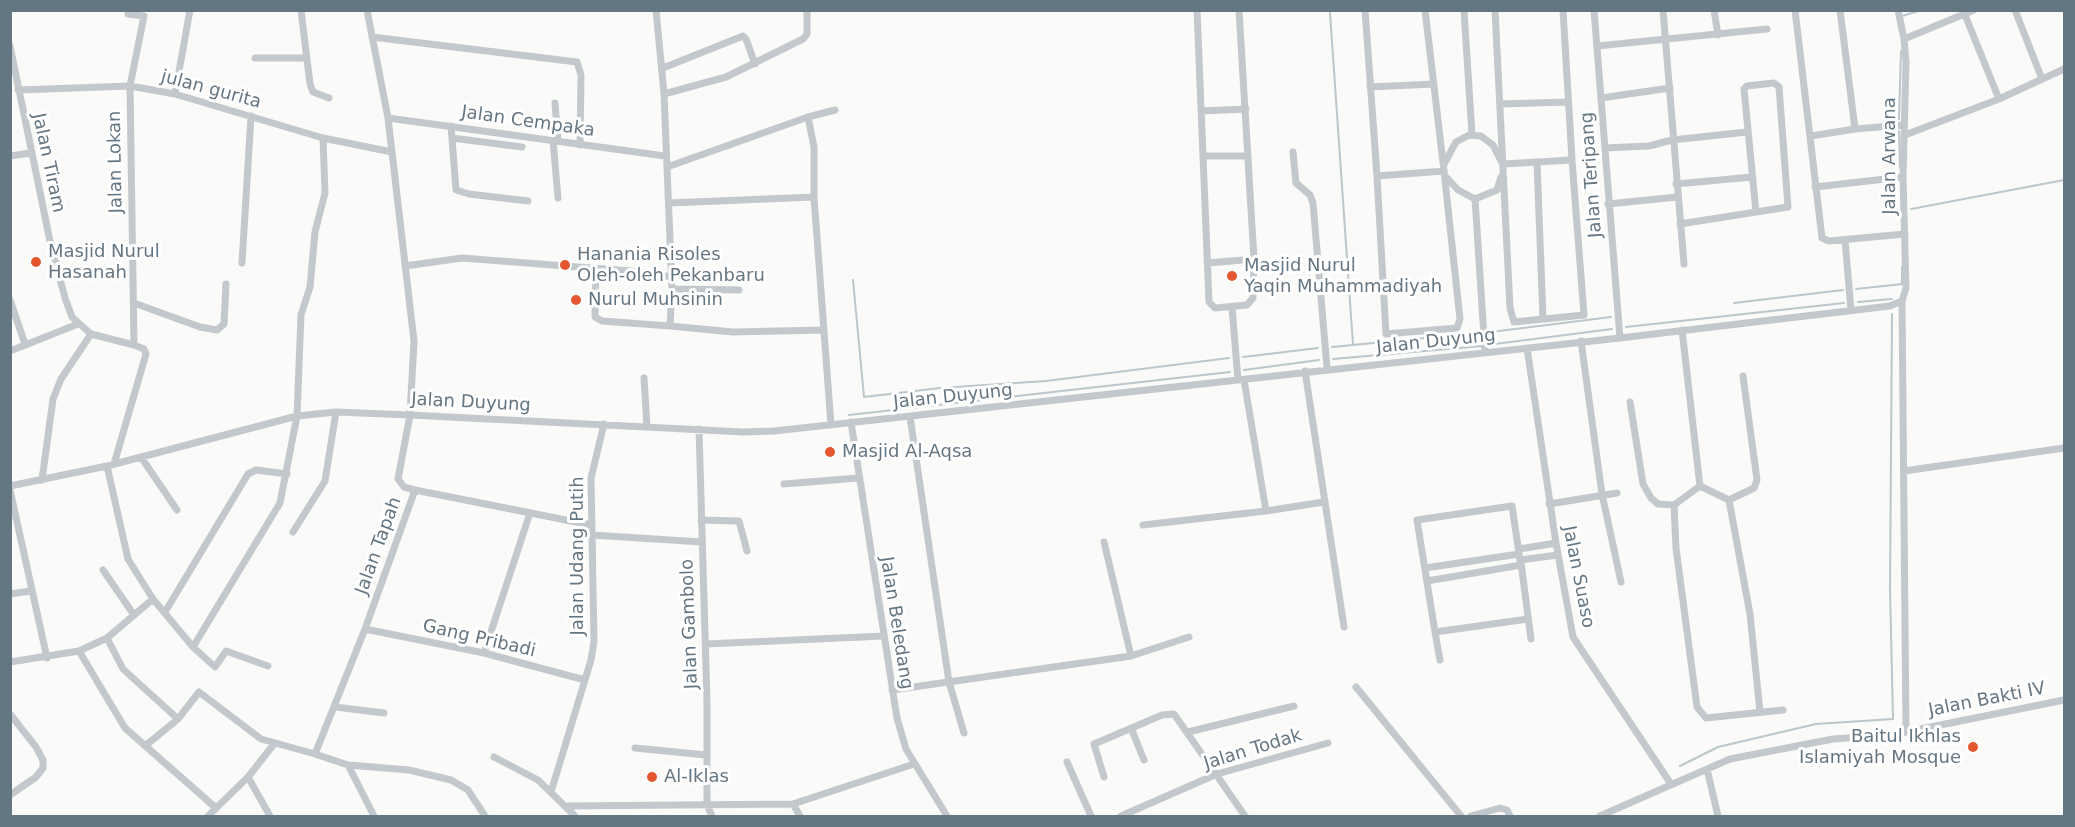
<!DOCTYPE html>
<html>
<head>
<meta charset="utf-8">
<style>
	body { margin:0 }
	#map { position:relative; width:2075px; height:827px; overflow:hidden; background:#fafaf8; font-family:"DejaVu Sans",sans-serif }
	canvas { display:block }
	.frame { position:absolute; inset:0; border:12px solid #657683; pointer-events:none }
</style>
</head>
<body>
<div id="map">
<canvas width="2075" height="827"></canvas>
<div class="frame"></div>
</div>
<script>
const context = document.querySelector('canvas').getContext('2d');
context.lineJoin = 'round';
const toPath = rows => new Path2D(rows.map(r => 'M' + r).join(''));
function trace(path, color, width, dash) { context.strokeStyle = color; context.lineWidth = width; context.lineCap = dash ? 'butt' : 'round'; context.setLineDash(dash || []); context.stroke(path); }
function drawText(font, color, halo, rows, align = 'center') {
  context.font = font + ' "DejaVu Sans",sans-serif'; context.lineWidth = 6; context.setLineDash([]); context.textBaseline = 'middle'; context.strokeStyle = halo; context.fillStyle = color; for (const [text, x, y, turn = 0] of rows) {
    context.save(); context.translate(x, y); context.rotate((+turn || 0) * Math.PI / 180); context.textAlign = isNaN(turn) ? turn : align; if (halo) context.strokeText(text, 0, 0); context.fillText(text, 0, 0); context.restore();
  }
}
const stream = toPath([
	[1330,13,1353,345],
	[1902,16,1922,10],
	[1899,119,1901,51],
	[1899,131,1900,167],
	[1911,209,2064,180],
	[853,280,864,397,940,388,1046,381,1229,358],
	[1856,289,1902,284,1902,267],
	[1858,302,1892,299],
	[1734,303,1843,290],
	[1626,327,1844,303],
	[1487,345,1612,329],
	[1332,347,1499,331,1611,317],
	[1243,357,1318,348],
	[1333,359,1482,346],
	[1244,370,1319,360],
	[849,415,1230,372],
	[1680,766,1718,747,1816,724,1893,719,1890,589,1892,314]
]);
const street = toPath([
	[128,10,128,14,144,16,130,86,134,345],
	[301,10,310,84,313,92,329,98],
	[367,10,388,118,414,341,410,415,398,479,404,487,415,490,365,629,315,754,348,765,374,816],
	[1197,10,1209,302,1215,308,1247,305,1253,298,1254,259,1239,10],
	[1365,10,1377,176],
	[1425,10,1444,171,1460,319,1457,328,1386,334,1377,176,1444,171],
	[1464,10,1472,135],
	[1495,10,1510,308,1514,322,1584,315,1572,160,1503,164],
	[1563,10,1572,160],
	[1594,10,1620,338],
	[1663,10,1684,264],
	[1714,10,1718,35],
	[1795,10,1822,238,1829,241,1905,234],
	[1898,10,1904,39,1906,62,1903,177,1906,288,1902,301,1906,732],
	[2015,10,2042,79],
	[1965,15,1999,99],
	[372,37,577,62,581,75,580,145],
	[1904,39,1974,10],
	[10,46,50,241,65,298,72,317,91,334,61,379,53,399,42,480],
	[1597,46,1767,29],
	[255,58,306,58],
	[663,68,743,36,746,39,755,64],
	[1370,87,1434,84],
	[18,90,130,86,175,94,323,138,392,152],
	[175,94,190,10],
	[664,94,726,77,803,39,807,34,807,10],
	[1601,98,1670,88],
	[555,103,558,141],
	[1500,104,1568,102],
	[1202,111,1246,109],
	[388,118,665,156],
	[451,126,456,190,469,194,528,201],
	[1855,129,1904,125],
	[1905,135,1999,99,2064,69],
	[1811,136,1855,129,1840,10],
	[452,138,522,147],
	[553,140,558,198],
	[1605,148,1649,146,1672,140,1747,132],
	[1293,152,1296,183,1310,195,1313,203,1327,368],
	[10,156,31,153],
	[1204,156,1248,156],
	[1537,162,1543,319],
	[1444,164,1456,142,1469,135,1481,136,1493,145,1501,161],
	[667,167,808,117],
	[1446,177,1458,190,1475,199,1485,352],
	[1676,184,1752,177],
	[1815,187,1903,177],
	[1475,199,1497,190,1501,177],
	[669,203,814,197],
	[1608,204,1677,197],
	[1680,224,1788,207,1779,87,1774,83,1747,86,1744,89,1756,212],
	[1845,240,1851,310],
	[242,263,251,116],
	[1208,263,1254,259],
	[405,266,462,258,630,271,672,277],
	[596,269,595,317,602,321,670,326,672,289,664,94,656,10],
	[672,289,739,290],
	[10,300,25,344],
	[134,303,200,327,217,330,224,324,226,284],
	[1232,307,1238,380],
	[670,326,733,332,824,330],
	[1682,330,1700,486,1674,505,1676,548,1697,707,1706,718,1783,710],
	[91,334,134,345,144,349,146,354,114,464],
	[1581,341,1602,494,1621,582],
	[1527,348,1556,543,1573,637,1671,784],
	[10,351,78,324],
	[1305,371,1344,627],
	[644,378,647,427],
	[1244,380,1266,511,1324,502],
	[1630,402,1643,484,1651,498,1658,504,1674,505],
	[910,417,949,682,964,733],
	[851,422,897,718,906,749,947,816],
	[831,425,814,197,814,147,808,117,835,110],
	[699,429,707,702,707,805,712,816],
	[141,457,177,510],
	[107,466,128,559,153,599,193,647,215,667,226,651,268,666],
	[1904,471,2064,448],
	[784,484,858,478],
	[10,486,107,466,297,416,336,412,410,415,743,432,774,431,1620,338,1890,306,1902,301],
	[1700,486,1729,500,1750,614,1760,712],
	[10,490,47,658],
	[415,490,591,525],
	[1729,500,1754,488,1757,480,1743,376],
	[1549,504,1617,493],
	[701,520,739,521,747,551],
	[1143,525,1266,511],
	[293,532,325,481,336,412],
	[592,535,702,542],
	[1104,542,1131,656],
	[1519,549,1556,543],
	[1521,563,1531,639],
	[1425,568,1519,554],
	[103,570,134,615],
	[1427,581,1521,565],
	[10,594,31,591],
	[165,612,248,474,256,470,287,474],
	[365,629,484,653,585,680],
	[1435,632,1417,520,1512,506,1520,560,1558,555],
	[107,638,123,669,178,719],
	[706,644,884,636],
	[193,647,280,503,297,416,301,315,310,287,315,232,325,193,323,138],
	[79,651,125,728,216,808],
	[484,653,530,513],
	[1440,660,1435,632,1528,619],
	[10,662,79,651,107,638,153,599],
	[1356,687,1461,816],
	[892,690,1131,656,1189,637],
	[335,707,384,713],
	[10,714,36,747,43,760,43,768,36,777,10,795],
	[1131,728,1144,760],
	[1188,732,1294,706],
	[145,746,178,719,199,692,261,739,315,754],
	[635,748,706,755],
	[494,757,538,780,575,816],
	[1067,762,1091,816],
	[348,765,409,770,451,780,468,790,485,816],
	[1707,769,1718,816],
	[248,777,270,816],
	[1104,777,1094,744,1162,715,1174,714,1245,816],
	[551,792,591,660,594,641,591,478,604,424],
	[793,804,800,816],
	[566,806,793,804,914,764],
	[208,816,248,777,274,744],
	[1121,816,1217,774,1328,743],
	[1471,816,1500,808,1507,810,1510,816],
	[1600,816,1730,759,1833,739,1891,735,2064,700]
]);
const markers = [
	[36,262,6,"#e4572e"],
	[565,265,6,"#e4572e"],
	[1232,276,6,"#e4572e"],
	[576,300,6,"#e4572e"],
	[830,452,6,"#e4572e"],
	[1973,747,6,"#e4572e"],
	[652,777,6,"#e4572e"]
];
const streetNames = [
	["julan gurita",211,90,15],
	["Jalan Cempaka",528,122,8],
	["Jalan Arwana",1890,156,-90],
	["Jalan Lokan",116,162,-91],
	["Jalan Tiram",48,163,78],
	["Jalan Teripang",1592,175,-94],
	["Jalan Duyung",1436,342,-6],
	["Jalan Duyung",953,397,-6],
	["Jalan Duyung",471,403,3],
	["Jalan Tapah",379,546,-70],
	["Jalan Udang Putih",578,556,-90],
	["Jalan Suaso",1578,577,79],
	["Jalan Beledang",896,623,81],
	["Jalan Gambolo",690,624,-92],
	["Gang Pribadi",479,639,13],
	["Jalan Bakti IV",1987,700,-11],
	["Jalan Todak",1253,750,-17]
];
const poiNames = [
	["Masjid Nurul",48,252],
	["Hasanah",48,273],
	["Hanania Risoles",577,255],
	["Oleh-oleh Pekanbaru",577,276],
	["Masjid Nurul",1244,266],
	["Yaqin Muhammadiyah",1244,287],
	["Nurul Muhsinin",588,300],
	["Masjid Al-Aqsa",842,452],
	["Baitul Ikhlas",1961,737,"right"],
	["Islamiyah Mosque",1961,758,"right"],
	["Al-Iklas",664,777]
];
trace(stream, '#bbc7cb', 2);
trace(street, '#c3c8cc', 7);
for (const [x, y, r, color] of markers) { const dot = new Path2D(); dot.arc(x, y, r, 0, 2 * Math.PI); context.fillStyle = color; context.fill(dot); trace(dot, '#fff', 2); }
drawText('18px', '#657683', '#fff', streetNames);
drawText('18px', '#657683', '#fff', poiNames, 'left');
</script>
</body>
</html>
